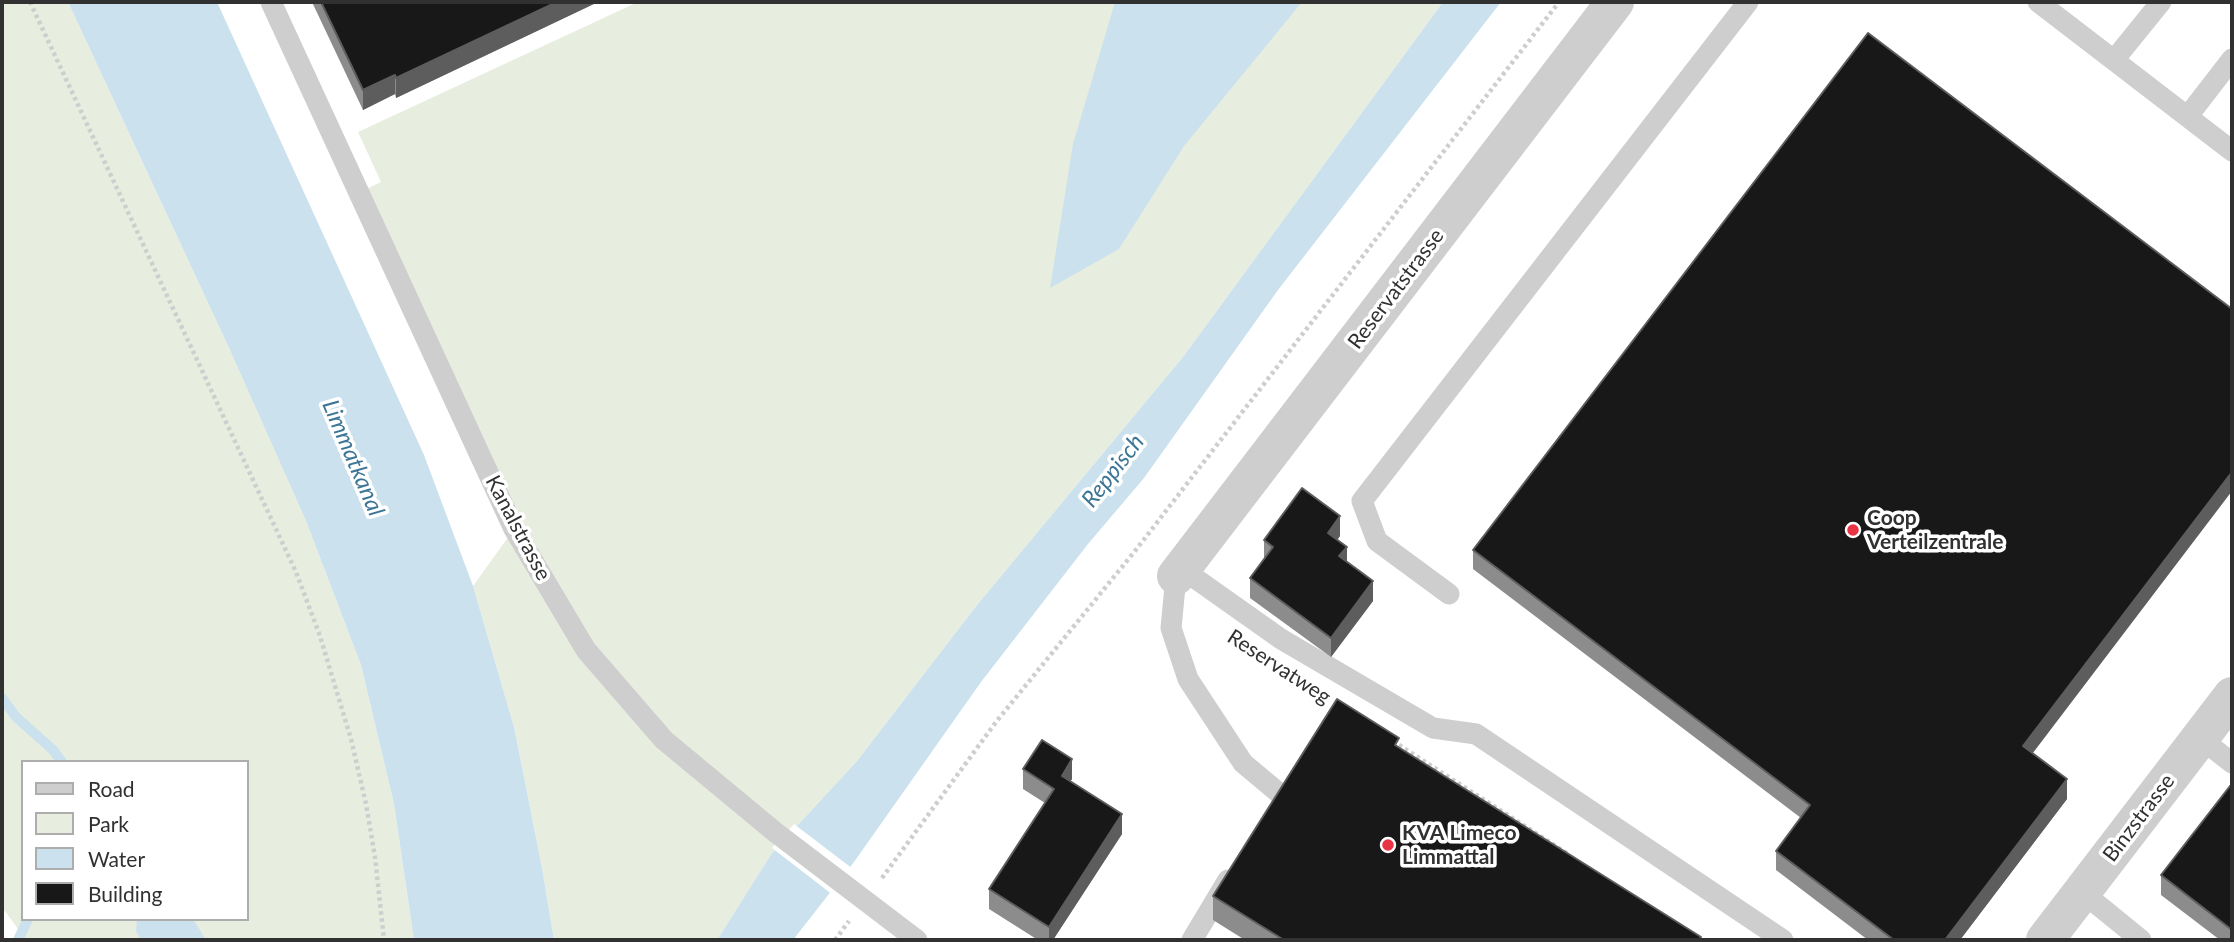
<!DOCTYPE html>
<html>
<head>
<meta charset="utf-8">
<style>
	body { margin:0 }
	#map { position:relative; width:2234px; height:942px; overflow:hidden; background:#fff; font-family:Lato,sans-serif }
	canvas { display:block }
	.frame { position:absolute; inset:0; border:4px solid #313131; pointer-events:none }
	.legend { position:absolute; left:21px; top:760px; width:228px; height:161px; box-sizing:border-box; background:#fff; border:2px solid #adadad; margin:0; padding:9px 12px; list-style:none; font-size:21px; color:#313131 }
	.legend li { display:flex; align-items:center; gap:14px; height:35px }
	.legend b { width:35px; border:2px solid #adadad }
</style>
</head>
<body>
<div id="map">
<canvas width="2234" height="942"></canvas>
<div class="frame"></div>
<ul class="legend">
<li><b style="height:9px;background:#cecece"></b>Road</li>
<li><b style="height:19px;background:#e7eedf"></b>Park</li>
<li><b style="height:19px;background:#cbe1ee"></b>Water</li>
<li><b style="height:19px;background:#181818"></b>Building</li>
</ul>
</div>
<script>
const context = document.querySelector('canvas').getContext('2d');
context.lineJoin = 'round';
function fill(path, color) { context.fillStyle = color; context.fill(path, 'evenodd'); }
const toPath = rows => new Path2D(rows.map(r => 'M' + r).join(''));
function trace(path, color, width, dash) { context.strokeStyle = color; context.lineWidth = width; context.lineCap = dash ? 'butt' : 'round'; context.setLineDash(dash || []); context.stroke(path); }
function drawText(font, color, halo, rows, align = 'center') {
  context.font = font + ' Lato,sans-serif'; context.lineWidth = 7; context.setLineDash([]); context.textBaseline = 'middle'; context.strokeStyle = halo; context.fillStyle = color; for (const [text, x, y, turn = 0] of rows) {
    context.save(); context.translate(x, y); context.rotate((+turn || 0) * Math.PI / 180); context.textAlign = isNaN(turn) ? turn : align; if (halo) context.strokeText(text, 0, 0); context.fillText(text, 0, 0); context.restore();
  }
}
const green = toPath([
	[2,2,68,2,229,348,306,521,361,665,394,804,414,940,26,940,2,907],
	[23,762,247,762,247,919,23,919],
	[638,2,1443,2,1183,357,977,605,857,761,772,853,717,940,554,940,542,868,514,727,473,586,514,529,360,192,381,182,358,132]
]);
const water = toPath([
	[68,2,217,2,424,455,473,586,514,727,542,868,554,940,414,940,394,804,361,665,306,521,229,348],
	[1115,2,1302,2,1184,146,1119,249,1050,288,1073,144],
	[1443,2,1501,2,1278,290,1144,478,1088,544,981,682,854,862,793,940,717,940,772,853,857,761,977,605,1183,357],
	[137,919,193,919,206,940,141,940,136,931]
]);
const pier = toPath([
	[794,824,853,869,833,895,772,848]
]);
const stream = toPath([
	[2,698,16,717,53,750,62,762],
	[18,940,28,919]
]);
const path = toPath([
	[30,2,296,572,320,636,351,739,366,804,375,857,384,940],
	[1399,745,1568,854],
	[882,878,996,722,1135,551,1559,2],
	[835,940,849,921]
]);
const lane = toPath([
	[271,2,514,529,586,650,664,740,775,832,917,940],
	[2038,2,2232,151],
	[2114,60,2161,2],
	[2188,116,2232,59],
	[1182,569,1281,639,1433,728,1476,734,1783,940],
	[1176,576,1171,628,1188,679,1243,763,1280,794,1303,808],
	[1449,594,1377,541,1362,501,1748,2],
	[2200,738,2232,763],
	[2082,892,2141,940],
	[1192,940,1228,880]
]);
const street = toPath([
	[1176,576,1615,2],
	[2045,940,2232,696]
]);
const wall = toPath([
	[312,2,598,2,396,98,395,94,363,110],
	[1340,536,1337,540,1347,562,1373,601,1331,657,1250,598,1250,578,1264,560,1264,540],
	[1473,550,2032,753,2067,799,1960,940,1868,940,1776,870,1776,851,1801,818,1473,569],
	[1399,748,1701,940,1245,940,1213,920,1213,896],
	[1023,769,1072,779,1070,781,1122,834,1053,940,1038,940,989,909,989,889,1045,803,1023,789],
	[2232,788,2232,940,2220,940,2161,895,2161,875]
]);
const shadedWall = toPath([
	[557,2,598,2,396,98,396,78],
	[395,75,395,94,363,110,363,90],
	[2232,472,2232,491,2023,766,2023,746],
	[1340,516,1340,536,1328,553,1328,533],
	[1347,547,1347,566,1339,556],
	[1373,581,1373,601,1331,657,1331,638],
	[1072,759,1072,779,1062,795,1062,776],
	[2067,779,2067,799,1960,940,1945,940],
	[1122,814,1122,834,1053,940,1049,940,1049,927]
]);
const building = toPath([
	[321,2,557,2,396,78,395,75,363,90,321,2],
	[1868,33,2232,309,2232,472,2023,746,2067,779,1945,940,1894,940,1776,851,1810,805,1473,550,1868,33],
	[1302,488,1340,516,1328,533,1347,547,1339,556,1373,581,1331,638,1250,578,1273,547,1264,540,1302,488],
	[1337,699,1399,738,1395,745,1701,937,1699,940,1284,940,1213,896,1337,699],
	[1042,740,1072,759,1062,776,1122,814,1049,927,989,889,1054,789,1023,769,1042,740],
	[2230,786,2232,788,2232,930,2161,875,2230,786]
]);
const markers = [
	[1853,530,7,"#e93244"],
	[1388,845,7,"#e93244"]
];
const streetNames = [
	["Reservatstrasse",1396,289,-53],
	["Kanalstrasse",518,528,62],
	["Reservatweg",1279,667,33],
	["Binzstrasse",2139,818,-53]
];
const poiNames = [
	["Coop",1867,518],
	["Verteilzentrale",1867,542],
	["KVA Limeco",1402,833],
	["Limmattal",1402,857]
];
const waterNames = [
	["Limmatkanal",353,458,67],
	["Reppisch",1113,471,-52]
];
fill(green, '#e7eedf');
fill(water, '#cbe1ee');
fill(pier, '#fff');
trace(stream, '#cbe1ee', 10);
trace(path, '#cecece', 4.5, [3.5, 3.5]);
trace(lane, '#cecece', 21);
trace(street, '#cecece', 38);
fill(wall, '#8c8c8c');
fill(shadedWall, '#5d5d5d');
fill(building, '#181818');
trace(building, '#5d5d5d', 2);
for (const [x, y, r, color] of markers) { const dot = new Path2D(); dot.arc(x, y, r, 0, 2 * Math.PI); context.fillStyle = color; context.fill(dot); trace(dot, '#fff', 2.5); }
drawText('21px', '#313131', '#fff', streetNames);
drawText('bold 21px', '#313131', '#fff', poiNames, 'left');
drawText('italic 23px', '#3c7596', '#fff', waterNames);
</script>
</body>
</html>
